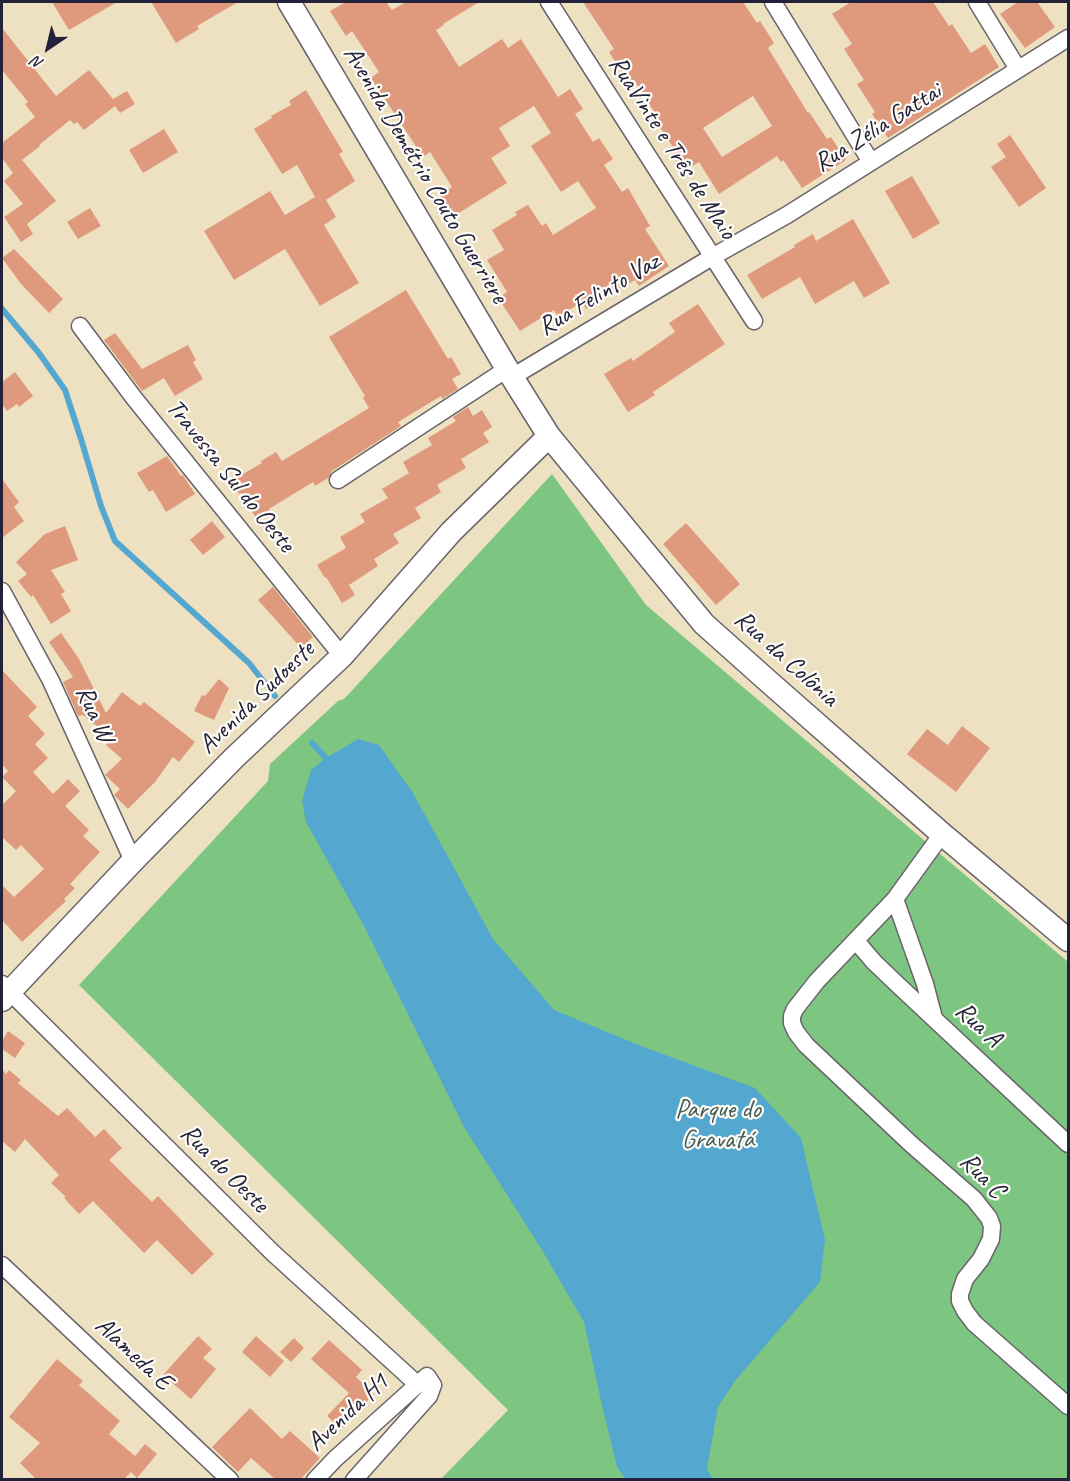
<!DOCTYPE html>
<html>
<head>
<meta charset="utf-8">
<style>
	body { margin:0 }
	#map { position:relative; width:1070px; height:1481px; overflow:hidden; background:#eee1c1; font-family:Caveat,sans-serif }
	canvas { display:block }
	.frame { position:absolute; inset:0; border:3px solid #22223b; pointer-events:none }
	.north { position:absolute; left:18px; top:18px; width:60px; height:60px; -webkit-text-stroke:4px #fdfcf7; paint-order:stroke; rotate:215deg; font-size:16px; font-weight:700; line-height:24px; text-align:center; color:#22223b }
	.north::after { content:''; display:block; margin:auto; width:21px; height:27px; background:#22223b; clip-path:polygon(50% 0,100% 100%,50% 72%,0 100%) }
</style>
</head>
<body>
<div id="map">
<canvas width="1070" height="1481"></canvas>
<div class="frame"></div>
<div class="north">N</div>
</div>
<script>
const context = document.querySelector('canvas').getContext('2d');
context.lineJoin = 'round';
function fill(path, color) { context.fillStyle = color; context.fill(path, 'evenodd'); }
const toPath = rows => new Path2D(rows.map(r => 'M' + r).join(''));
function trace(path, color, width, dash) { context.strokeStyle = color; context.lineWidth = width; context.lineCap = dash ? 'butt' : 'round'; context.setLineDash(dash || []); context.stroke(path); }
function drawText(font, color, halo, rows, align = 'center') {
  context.font = font + ' Caveat,sans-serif'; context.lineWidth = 4.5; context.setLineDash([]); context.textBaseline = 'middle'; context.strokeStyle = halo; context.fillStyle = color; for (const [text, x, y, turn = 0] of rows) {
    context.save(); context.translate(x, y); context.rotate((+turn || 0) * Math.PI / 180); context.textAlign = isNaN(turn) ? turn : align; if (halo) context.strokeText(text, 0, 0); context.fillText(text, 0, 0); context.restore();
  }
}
const green = toPath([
	[552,474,646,605,1068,962,1068,1479,441,1479,508,1410,79,985,268,781,270,764,338,701,344,699]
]);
const water = toPath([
	[358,739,379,745,413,793,493,939,554,1010,641,1046,755,1088,801,1138,825,1240,820,1282,735,1381,718,1407,707,1468,712,1479,625,1479,617,1467,601,1401,584,1322,542,1250,464,1127,363,924,306,822,302,801,311,770,326,758]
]);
const stream = toPath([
	[2,309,39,353,65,390,81,439,101,506,115,541,249,663,275,696],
	[312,743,326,758]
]);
const building = toPath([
	[52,2,117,2,69,30],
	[151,2,238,2,197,26,199,29,176,43],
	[346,2,386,2,392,10,406,2,479,2,443,24,444,25,436,30,459,67,502,39,508,48,521,39,558,97,570,89,583,109,575,114,593,142,599,138,613,159,604,165,622,192,628,188,650,226,645,229,669,266,639,286,635,280,586,309,582,302,558,317,554,310,520,331,498,298,507,292,487,260,504,250,492,230,517,215,515,212,528,205,542,226,546,223,553,235,596,208,578,181,561,192,531,146,551,133,534,106,499,128,510,146,491,158,507,183,454,216,440,195,452,187,430,152,423,157,371,78,379,72,352,31,346,36,330,11],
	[583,2,743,2,757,23,760,21,774,43,768,48,808,113,809,112,827,139,831,137,846,160,802,188,783,160,781,162,777,156,719,194,699,162,683,172,669,150,673,147,659,126,662,124,634,80,629,83,609,52,614,49],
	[753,96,772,126,722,157,703,128],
	[851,2,933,2,949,26,952,24,971,53,985,44,999,67,888,138,872,114,875,112,857,84,864,80,844,49,852,44,832,14],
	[1018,2,1037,2,1055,27,1025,48,1000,14],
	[2,28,56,96,89,70,113,99,127,91,135,104,120,113,115,106,84,130,77,122,74,124,70,120,39,145,40,146,22,160,56,201,27,224,33,234,21,242,4,217,23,204,4,181,13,173,2,158,2,143,35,117,25,104,28,102,2,70],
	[306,90,343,152,339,154,355,181,326,200,336,217,324,225,359,283,320,306,285,249,234,280,204,231,270,191,285,215,315,197,297,165,282,174,254,129,272,118,271,116,291,105,289,101],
	[164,129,178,152,143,173,129,150],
	[1010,135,1046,188,1019,207,991,167,1006,157,997,144],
	[912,176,940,223,913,239,885,191],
	[90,208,101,226,78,239,67,222],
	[853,219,890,283,864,298,854,281,815,304,800,277,762,299,747,275,795,247,794,245,813,234,816,241],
	[14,249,63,299,49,313,21,284,2,258],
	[406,290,448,359,451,357,461,374,452,379,458,389,442,399,441,396,398,422,401,426,332,471,328,478,315,486,313,482,269,509,270,510,256,518,241,493,239,494,231,481,262,463,261,461,276,452,282,461,369,408,363,398,365,396,329,337],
	[698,304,725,344,653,392,655,395,628,412,604,374,631,358,633,361,675,332,669,323],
	[115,333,142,369,188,345,196,360,193,362,203,379,175,396,164,378,142,391,104,340],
	[15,372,33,396,19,407,17,404,7,411,2,404,2,382],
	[468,407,473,416,482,410,492,427,483,433,489,442,461,459,466,468,437,485,441,492,415,508,421,518,393,534,399,543,374,559,378,566,349,585,355,595,342,603,326,577,325,578,317,565,346,548,340,537,365,522,360,514,388,498,382,489,409,473,403,462,432,445,428,438,456,421,453,417],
	[167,456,181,476,183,475,186,480,195,494,166,512,153,490,149,492,137,473],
	[2,479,19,502,14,507,24,521,2,538],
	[212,521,225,537,203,555,190,540],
	[686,523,740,584,716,605,663,544],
	[65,526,78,560,51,570,65,592,61,594,71,611,51,624,33,595,31,597,18,581,27,574,16,562,45,534],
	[273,587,313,637,301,648,258,600],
	[61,633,79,659,106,713,122,692,140,706,144,702,195,742,179,762,173,757,155,782,128,809,114,795,120,789,105,775,122,759,106,745,112,738,83,715,78,716,63,682,73,677,49,642],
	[2,670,37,707,28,716,45,734,35,744,48,758,33,772,53,794,68,779,80,791,65,806,89,830,83,836,100,852,70,884,75,888,64,899,66,901,22,942,2,920,2,885,14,897,44,869,21,845,16,850,2,837,2,805,16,791,2,777,8,771,2,764],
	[219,679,229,688,214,720,194,711,202,695,205,696],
	[962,726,990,748,956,792,907,754,927,729,948,745],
	[8,1031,25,1043,15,1058,2,1049,2,1041],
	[2,1069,6,1074,9,1070,21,1080,18,1083,58,1116,67,1108,95,1137,104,1129,122,1148,109,1160,152,1202,158,1196,214,1254,192,1275,157,1240,144,1253,93,1201,79,1214,64,1198,66,1197,51,1183,59,1175,25,1139,15,1152,2,1141],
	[198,1336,212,1349,203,1358,216,1369,191,1399,163,1375],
	[256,1336,284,1361,270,1377,242,1352],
	[294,1338,304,1348,291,1362,280,1352],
	[329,1340,362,1370,356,1377,374,1394,341,1429,327,1416,349,1393,311,1359],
	[57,1359,83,1381,79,1385,120,1421,109,1434,135,1456,145,1444,157,1454,137,1478,131,1472,124,1479,36,1479,20,1463,40,1443,9,1417],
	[250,1408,282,1439,290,1431,320,1458,301,1479,275,1479,251,1458,238,1472,212,1447]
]);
const street = toPath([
	[549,2,754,321],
	[773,2,871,162],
	[977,2,1018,69],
	[80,326,134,398,342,656],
	[512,377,712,257,787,215,1068,38],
	[338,480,507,369],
	[2,591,51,681,133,861],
	[942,834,895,899,817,981,795,1009,792,1016,792,1023,796,1032,806,1045,911,1144,974,1199,989,1218,992,1226,991,1239,981,1259,965,1279,960,1294,960,1301,965,1311,974,1323,1068,1406],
	[895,899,925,984,934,1018],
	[856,941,874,962,898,985,1068,1144],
	[2,984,273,1253,417,1384],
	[2,1265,230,1480],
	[315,1480,335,1459,427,1376,433,1385,429,1396,354,1480]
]);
const secondary = toPath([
	[289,2,512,377,549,436,704,624,769,682,942,834,1068,940],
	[2,1000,133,861,234,758,342,656,451,532,549,436]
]);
const streetNames = [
	["Rua Zélia Gattai",878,128,-32],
	["RuaVinte e Três de Maio",672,148,57],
	["Avenida Demétrio Couto Guerriere",425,175,59],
	["Rua Felinto Vaz",599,295,-31],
	["Travessa Sul do Oeste",230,476,51],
	["Rua da Colônia",786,659,42],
	["Avenida Sudoeste",257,698,-44],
	["Rua W",94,714,66],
	["Rua A",978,1025,43],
	["Rua do Oeste",224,1169,45],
	["Rua C",982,1176,46],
	["Alameda E",133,1354,43],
	["Avenida H1",348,1413,-43]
];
const parkNames = [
	["Parque do",718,1110],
	["Gravatá",718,1140]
];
fill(green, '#7dc682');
fill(water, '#54a7cf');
trace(stream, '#54a7cf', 6);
fill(building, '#df997d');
trace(street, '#69656a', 19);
trace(secondary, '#69656a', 25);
trace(street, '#fff', 16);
trace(secondary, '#fff', 22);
drawText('26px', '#22223b', '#fdfcf7', streetNames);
drawText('26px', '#425b54', '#fdfcf7', parkNames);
</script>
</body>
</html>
